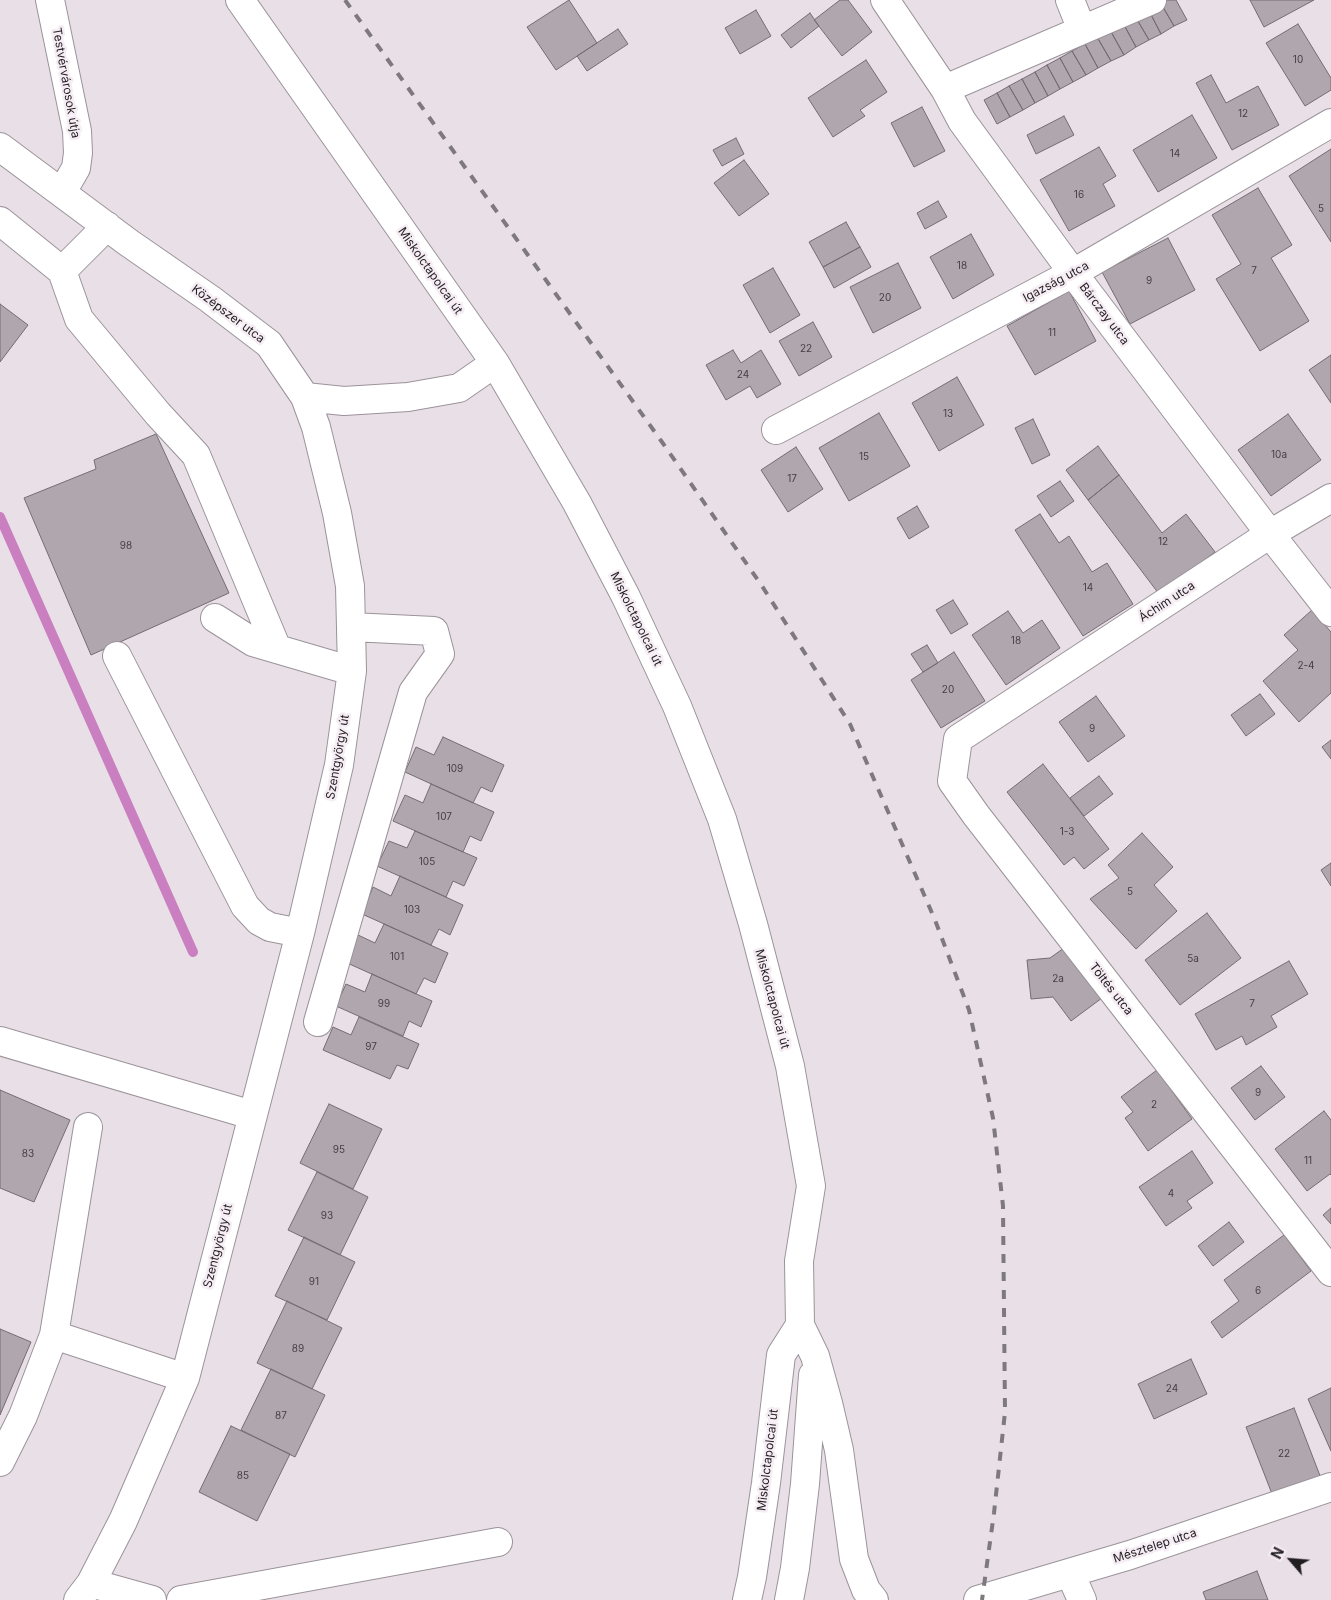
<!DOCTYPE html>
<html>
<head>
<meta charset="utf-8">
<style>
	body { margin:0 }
	#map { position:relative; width:1331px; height:1600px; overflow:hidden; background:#e9e0e7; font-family:Inter,sans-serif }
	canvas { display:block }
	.north { position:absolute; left:1266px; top:1535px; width:50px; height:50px; -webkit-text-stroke:4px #f6edf4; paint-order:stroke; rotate:297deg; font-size:14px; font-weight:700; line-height:20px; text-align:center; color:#211e21 }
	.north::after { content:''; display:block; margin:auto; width:18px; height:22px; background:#211e21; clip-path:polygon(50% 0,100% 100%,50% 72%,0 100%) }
</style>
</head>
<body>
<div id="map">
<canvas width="1331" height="1600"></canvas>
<div class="north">N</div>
</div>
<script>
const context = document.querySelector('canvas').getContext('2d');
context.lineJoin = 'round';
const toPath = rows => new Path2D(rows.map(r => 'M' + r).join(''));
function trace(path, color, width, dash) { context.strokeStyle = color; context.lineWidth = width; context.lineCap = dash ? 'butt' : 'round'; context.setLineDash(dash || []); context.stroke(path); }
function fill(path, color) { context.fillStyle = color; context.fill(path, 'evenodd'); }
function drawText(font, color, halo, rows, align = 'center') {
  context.font = font + ' Inter,sans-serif'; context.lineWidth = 5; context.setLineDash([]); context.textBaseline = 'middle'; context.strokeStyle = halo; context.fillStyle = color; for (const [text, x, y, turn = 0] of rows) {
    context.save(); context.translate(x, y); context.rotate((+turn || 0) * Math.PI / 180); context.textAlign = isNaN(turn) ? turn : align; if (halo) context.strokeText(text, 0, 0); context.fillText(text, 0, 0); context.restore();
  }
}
const stream = toPath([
	[0,517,193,952]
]);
const building = toPath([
	[569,0,597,43,556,70,527,27,569,0],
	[840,0,848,0,872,32,842,56,814,20,840,0],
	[1164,0,1176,0,1187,20,1174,26,1160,2,1164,0],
	[1250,0,1314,0,1264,27,1250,0],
	[1160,2,1174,26,1161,34,1148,9,1160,2],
	[1148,9,1161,34,1149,40,1135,16,1148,9],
	[756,10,771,36,740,54,725,28,756,10],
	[810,13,819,26,791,48,781,35,810,13],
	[1135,16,1149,40,1136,47,1123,23,1135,16],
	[1123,23,1136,47,1124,55,1110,30,1123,23],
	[1298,24,1331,78,1331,90,1305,106,1266,43,1298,24],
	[618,29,628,44,587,71,577,56,618,29],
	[1110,30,1124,55,1111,61,1097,37,1110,30],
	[1097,37,1111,61,1098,68,1085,44,1097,37],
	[1085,44,1098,68,1086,75,1072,51,1085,44],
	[1072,51,1086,75,1073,82,1060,58,1072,51],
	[1060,58,1073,82,1060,89,1047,65,1060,58],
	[866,60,887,92,860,110,865,116,833,137,808,98,866,60],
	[1047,65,1060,89,1048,96,1035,72,1047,65],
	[1035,72,1048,96,1035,103,1022,79,1035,72],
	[1211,75,1226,103,1258,86,1279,125,1232,150,1196,83,1211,75],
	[1022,79,1035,103,1023,110,1009,86,1022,79],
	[1009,86,1023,110,1010,117,997,93,1009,86],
	[997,93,1010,117,997,124,984,100,997,93],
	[922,107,945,151,914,167,891,123,922,107],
	[1192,115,1217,158,1158,192,1133,150,1192,115],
	[1064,116,1074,135,1036,154,1027,135,1064,116],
	[736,138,744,154,722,166,713,150,736,138],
	[1099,147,1116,176,1103,184,1115,206,1069,231,1040,180,1099,147],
	[1331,149,1331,242,1289,176,1331,149],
	[744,160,769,194,739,216,714,183,744,160],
	[1258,188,1292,245,1271,258,1309,321,1260,351,1216,279,1241,264,1212,215,1258,188],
	[938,201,947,217,925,229,917,213,938,201],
	[846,222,860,247,823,267,809,242,846,222],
	[971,234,994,275,953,299,930,257,971,234],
	[1168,238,1195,290,1130,324,1102,272,1168,238],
	[860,247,871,267,834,288,823,267,860,247],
	[898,263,921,308,873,333,850,287,898,263],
	[773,268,800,315,770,333,743,285,773,268],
	[1069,291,1096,341,1035,375,1007,326,1069,291],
	[0,304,28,325,0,362,0,304],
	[813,322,832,357,799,376,779,341,813,322],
	[733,350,741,363,761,350,781,384,757,398,750,386,726,400,706,365,733,350],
	[1331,355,1331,403,1309,370,1331,355],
	[957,377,984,425,939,451,912,403,957,377],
	[879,413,910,466,849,501,819,448,879,413],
	[1288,414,1321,460,1271,496,1238,450,1288,414],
	[1033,419,1050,455,1032,464,1015,428,1033,419],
	[156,434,229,593,91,655,24,498,96,469,94,460,156,434],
	[1098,446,1119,475,1088,500,1066,470,1098,446],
	[796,447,823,489,788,512,761,470,796,447],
	[1119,475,1162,533,1186,514,1215,552,1159,594,1088,500,1119,475],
	[1060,481,1074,501,1051,517,1037,496,1060,481],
	[917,506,929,527,909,539,897,518,917,506],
	[1040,514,1059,543,1069,536,1092,572,1107,563,1133,604,1083,636,1015,530,1040,514],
	[953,600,968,624,951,634,936,610,953,600],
	[1312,610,1331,632,1331,693,1299,722,1263,681,1298,650,1284,635,1312,610],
	[1008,611,1023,633,1042,620,1060,648,1006,685,972,635,1008,611],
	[927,645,938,663,923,672,911,654,927,645],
	[954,652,985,701,941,728,911,680,954,652],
	[1260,694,1275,714,1246,736,1231,715,1260,694],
	[1096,696,1125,736,1088,762,1059,722,1096,696],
	[443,737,504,765,492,792,481,787,473,803,405,772,416,747,434,755,443,737],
	[1331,740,1331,759,1322,747,1331,740],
	[1043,764,1109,849,1084,869,1074,857,1064,865,1007,792,1043,764],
	[1099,776,1113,794,1084,816,1070,798,1099,776],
	[431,784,494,812,481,841,470,836,463,852,393,821,405,795,423,803,431,784],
	[415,831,477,858,464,886,453,881,446,897,377,866,389,841,407,848,415,831],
	[1142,833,1173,867,1154,885,1177,911,1136,949,1090,899,1119,878,1108,865,1142,833],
	[1331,863,1331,886,1321,870,1331,863],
	[400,876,463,905,450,935,439,929,431,945,362,914,373,887,391,896,400,876],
	[1207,913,1241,958,1180,1005,1145,960,1207,913],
	[384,924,448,953,435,983,424,978,416,994,345,962,358,935,375,943,384,924],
	[1064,948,1102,998,1071,1021,1053,997,1031,999,1027,960,1050,958,1064,948],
	[1289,961,1308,994,1271,1016,1277,1027,1246,1045,1242,1036,1216,1050,1195,1014,1289,961],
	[372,974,432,1001,421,1027,409,1021,403,1036,336,1006,346,984,365,992,372,974],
	[359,1017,419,1044,408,1069,397,1065,390,1079,323,1050,333,1027,351,1035,359,1017],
	[1261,1066,1285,1097,1255,1120,1231,1088,1261,1066],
	[1157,1070,1192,1119,1148,1151,1125,1118,1133,1112,1121,1097,1157,1070],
	[0,1090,70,1120,34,1202,0,1188,0,1090],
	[329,1104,382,1129,353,1189,300,1163,329,1104],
	[1324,1111,1331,1120,1331,1175,1330,1174,1307,1191,1275,1149,1324,1111],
	[1192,1151,1213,1183,1187,1201,1192,1208,1166,1226,1139,1187,1192,1151],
	[317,1172,368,1197,340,1255,288,1230,317,1172],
	[1331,1208,1331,1224,1323,1215,1331,1208],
	[1229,1222,1244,1242,1213,1266,1198,1246,1229,1222],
	[1284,1235,1311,1271,1222,1338,1211,1322,1239,1301,1224,1280,1284,1235],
	[304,1237,355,1262,327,1320,275,1296,304,1237],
	[287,1301,342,1328,312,1389,257,1363,287,1301],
	[0,1329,31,1342,0,1415,0,1329],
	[1191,1359,1207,1394,1154,1419,1138,1384,1191,1359],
	[271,1369,325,1395,295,1457,241,1430,271,1369],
	[1331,1388,1331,1451,1308,1399,1331,1388],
	[1294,1408,1322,1481,1274,1499,1246,1427,1294,1408],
	[231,1426,290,1454,257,1521,199,1492,231,1426],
	[1257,1571,1268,1600,1206,1600,1203,1592,1257,1571]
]);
const minor = toPath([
	[50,0,77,131,78,153,76,168,62,192],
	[240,0,495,363,577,503,626,597,677,706,722,819,753,924,790,1066,811,1186,799,1261,800,1325,815,1356,828,1403,839,1450,854,1559,866,1590,874,1600],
	[885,0,945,89,962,121,1073,273,1270,534,1331,612],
	[1070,0,1082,30],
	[945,89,1152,0],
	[0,147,129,243,210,299,269,344,305,397,344,401,408,397,459,388,495,363],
	[0,221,62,271],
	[62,271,79,319,158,414,196,455,277,649],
	[62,271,107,226],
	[776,430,1073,273,1331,123],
	[1331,498,1270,534,958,739,952,781,976,815,1331,1272],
	[215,618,253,642,352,671],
	[117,656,245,906,259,921,270,927,300,933],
	[318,1022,413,692,440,654,434,631,351,627],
	[0,1041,252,1115],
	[54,1335,185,1378],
	[0,1462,23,1416,54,1335,88,1127],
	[1070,1573,1082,1600],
	[91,1583,152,1600],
	[78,1600,91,1583,123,1521,185,1378,300,933,339,765,352,671,350,586,337,513,316,427,305,397],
	[181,1600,498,1542],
	[747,1600,752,1577,766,1483,781,1355,800,1325],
	[789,1600,795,1568,805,1484,813,1375],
	[978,1600,1130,1555,1331,1487]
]);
const rail = toPath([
	[345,0,662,442,762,586,850,724,935,920,969,1010,993,1118,1003,1206,1005,1412,994,1513,982,1600]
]);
const numberNames = [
	["10",1298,60],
	["12",1243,114],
	["14",1175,154],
	["16",1079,195],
	["5",1321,209],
	["18",962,266],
	["7",1254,271],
	["9",1149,281],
	["20",885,298],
	["11",1052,333],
	["22",806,349],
	["24",743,375],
	["13",948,414],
	["10a",1279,455],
	["15",864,457],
	["17",792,479],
	["12",1163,542],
	["98",126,546],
	["14",1088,588],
	["18",1016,641],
	["2-4",1306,666],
	["20",948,690],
	["9",1092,729],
	["109",455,769],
	["107",444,817],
	["1-3",1067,832],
	["105",427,862],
	["5",1130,892],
	["103",412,910],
	["101",397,957],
	["5a",1193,959],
	["2a",1058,979],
	["99",384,1004],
	["7",1252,1004],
	["97",371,1047],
	["9",1258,1093],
	["2",1154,1105],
	["95",339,1150],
	["83",28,1154],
	["11",1308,1161],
	["4",1171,1194],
	["93",327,1216],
	["91",314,1282],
	["6",1258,1291],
	["89",298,1349],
	["24",1172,1389],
	["87",281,1416],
	["22",1284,1454],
	["85",243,1476]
];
const streetNames = [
	["Testvérvárosok útja",66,83,80],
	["Miskolctapolcai út",430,271,55],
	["Igazság utca",1056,282,-28],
	["Középszer utca",228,314,37],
	["Bárczay utca",1104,314,53],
	["Áchim utca",1167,602,-33],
	["Miskolctapolcai út",636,619,64],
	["Szentgyörgy út",338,757,-80],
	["Töltés utca",1111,989,52],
	["Miskolctapolcai út",772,999,75],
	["Szentgyörgy út",218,1246,-76],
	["Miskolctapolcai út",768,1460,-83],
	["Mésztelep utca",1155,1546,-18]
];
trace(stream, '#ca7fc0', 10);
fill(building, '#b0a7ae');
trace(building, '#746c73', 1);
trace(minor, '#9b939a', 30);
trace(minor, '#fff', 28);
trace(rail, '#7e797d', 4, [9, 9]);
drawText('10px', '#454044', null, numberNames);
drawText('12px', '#211e21', '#f6edf4', streetNames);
</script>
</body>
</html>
